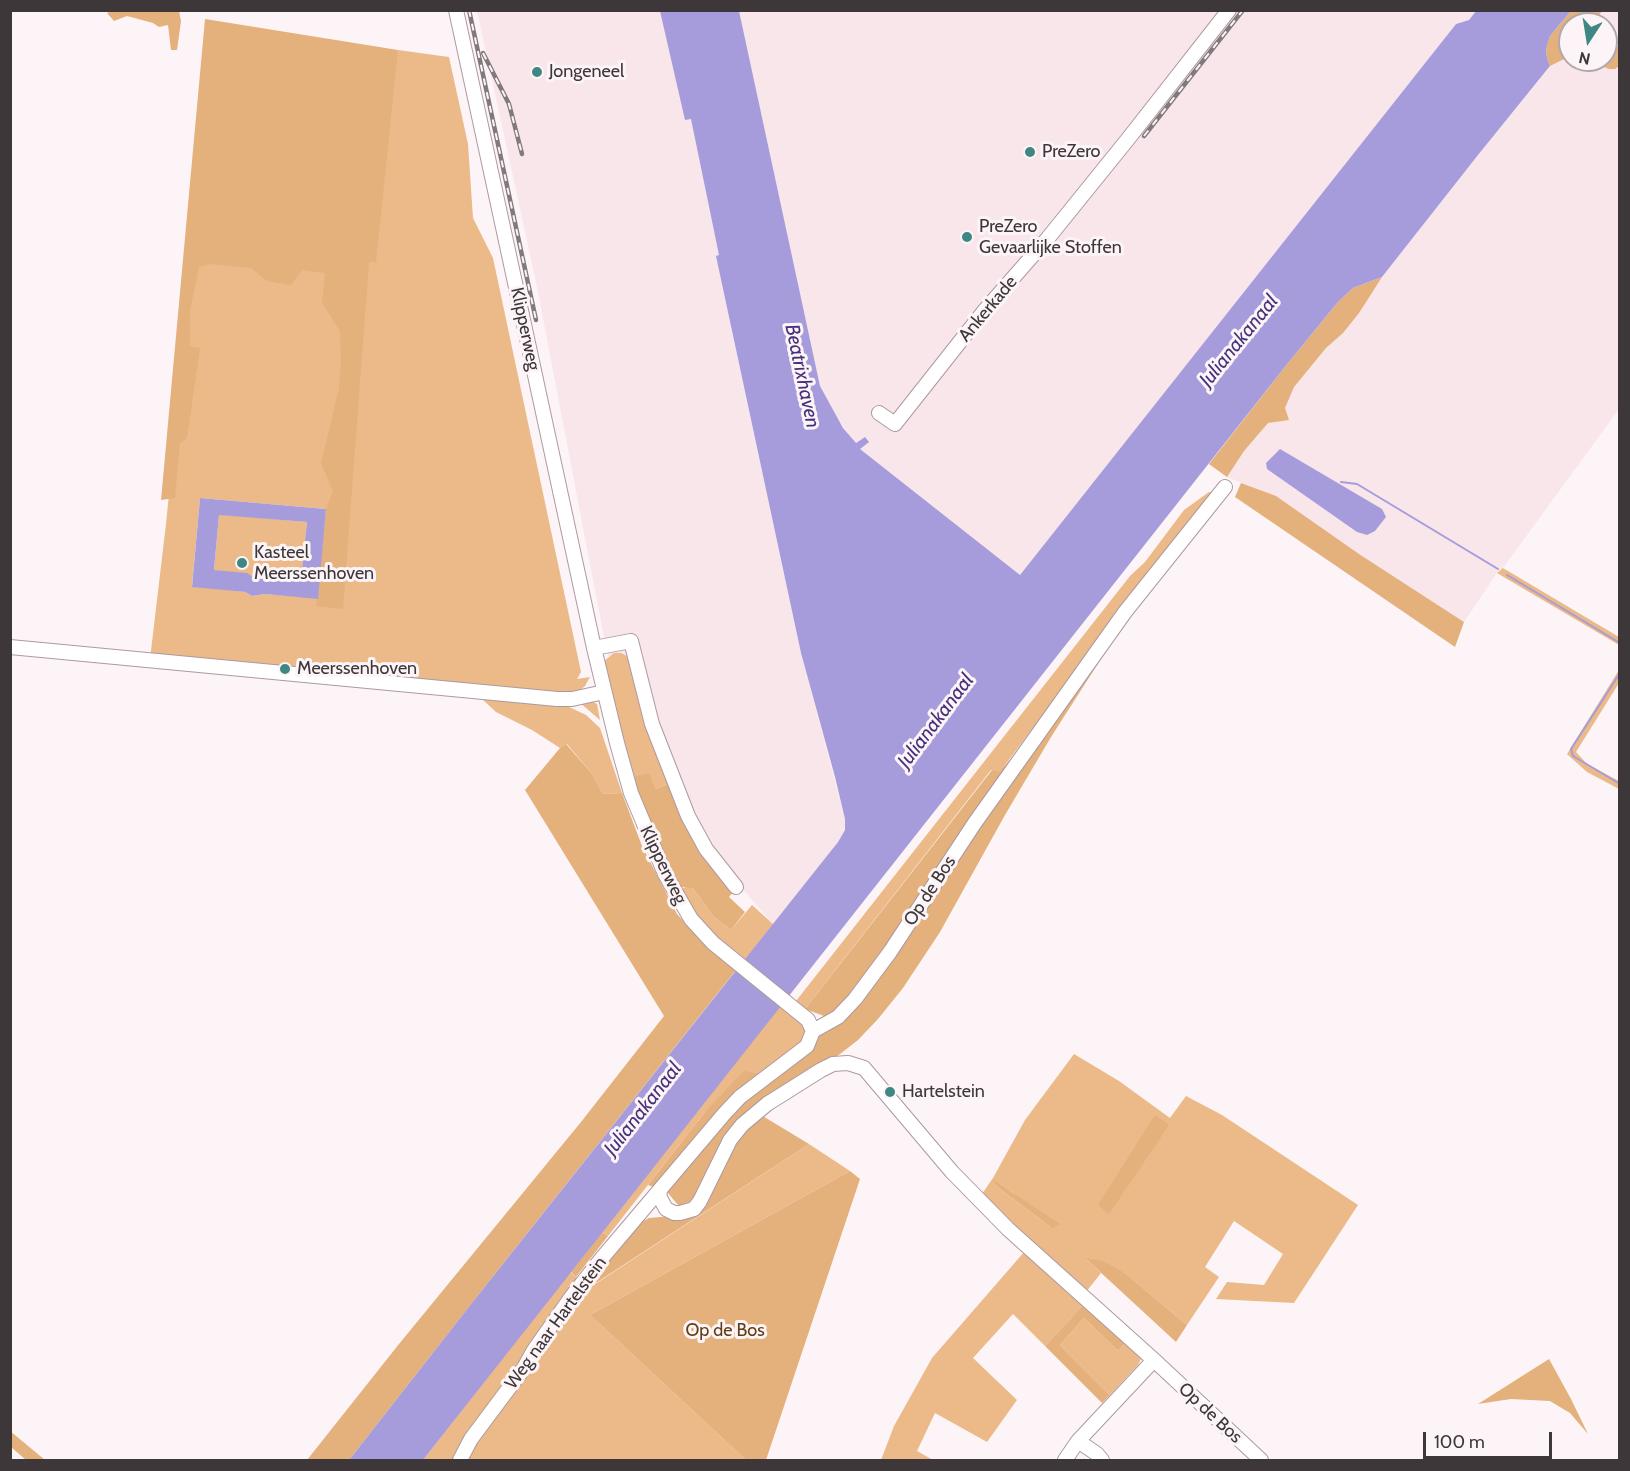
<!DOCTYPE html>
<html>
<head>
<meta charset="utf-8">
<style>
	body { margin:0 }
	#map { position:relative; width:1630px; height:1471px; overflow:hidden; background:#fcf4f6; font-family:Cabin,sans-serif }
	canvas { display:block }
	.frame { position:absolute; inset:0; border:12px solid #3e3739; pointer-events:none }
	.north { position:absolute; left:1558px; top:12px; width:60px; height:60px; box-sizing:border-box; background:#fcf4f6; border:2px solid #b0a8aa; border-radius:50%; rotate:192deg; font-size:16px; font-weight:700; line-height:24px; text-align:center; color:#3e3739 }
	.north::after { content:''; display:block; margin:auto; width:21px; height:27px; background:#3f8784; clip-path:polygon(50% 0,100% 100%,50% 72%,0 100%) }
	.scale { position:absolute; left:1423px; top:1432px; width:129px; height:27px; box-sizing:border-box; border:3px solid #3e3739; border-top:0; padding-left:8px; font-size:18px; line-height:21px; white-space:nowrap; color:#3e3739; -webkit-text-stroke:4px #fcf4f6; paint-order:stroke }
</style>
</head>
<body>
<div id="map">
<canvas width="1630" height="1471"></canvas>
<div class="frame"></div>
<div class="north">N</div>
<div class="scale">100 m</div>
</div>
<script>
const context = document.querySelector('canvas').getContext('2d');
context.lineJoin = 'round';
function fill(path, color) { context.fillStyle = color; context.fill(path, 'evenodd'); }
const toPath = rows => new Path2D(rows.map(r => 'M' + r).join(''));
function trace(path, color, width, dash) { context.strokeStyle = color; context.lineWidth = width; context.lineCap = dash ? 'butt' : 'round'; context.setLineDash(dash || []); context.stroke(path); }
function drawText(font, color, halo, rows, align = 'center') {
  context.font = font + ' Cabin,sans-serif'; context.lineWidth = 6; context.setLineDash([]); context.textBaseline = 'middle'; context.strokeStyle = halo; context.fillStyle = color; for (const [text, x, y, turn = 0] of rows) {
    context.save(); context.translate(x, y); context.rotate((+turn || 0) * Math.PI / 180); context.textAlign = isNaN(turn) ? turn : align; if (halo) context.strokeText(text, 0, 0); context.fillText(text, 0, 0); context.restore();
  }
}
const built = toPath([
	[477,11,1476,11,1469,20,1456,24,1020,575,860,449,865,437,856,443,851,439,831,409,820,386,804,313,731,327,801,653,845,819,845,830,838,842,773,924,709,850,621,675,607,653,537,287],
	[1571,11,1619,11,1619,409,1503,568,1497,573,1464,622,1262,491,1227,477,1209,464,1237,429,1382,277,1478,155,1550,67,1547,58],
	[1570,24,1606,24,1606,60,1570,60]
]);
const green = toPath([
	[398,50,449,57,468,144,473,218,493,258,581,672,577,679,590,677,585,686,578,692,568,695,150,659,166,524,199,191,398,52],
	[200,498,326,509,318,598,265,594,252,596,245,592,192,586],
	[1209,492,1214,492,1101,637,999,773,991,770,805,1009,796,1001,1130,576,1145,562,1184,510],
	[219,514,307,522,301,578,253,577,214,570],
	[1503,568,1619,637,1619,645,1497,573],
	[614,653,621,653,627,656,630,660,671,783,655,789,630,778,603,662],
	[1619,670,1619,683,1576,752,1587,764,1619,781,1619,789,1587,772,1567,754],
	[482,699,569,707,586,715,600,728,622,793,603,794,593,775,567,744,560,748,532,730,496,712],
	[590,700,597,704,600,720,579,702],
	[688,886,693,888,714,917,731,930,752,905,773,924,744,961,721,943,700,919,679,890],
	[781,1005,808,1026,804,1038,793,1049,760,1074,705,1112,608,1236,602,1232],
	[1074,1054,1119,1081,1170,1118,1186,1096,1222,1115,1358,1205,1294,1303,1216,1299,1227,1282,1264,1285,1283,1254,1234,1221,1205,1267,1219,1277,1187,1325,1125,1273,1086,1259,1101,1273,1086,1292,982,1194,993,1178,1025,1120],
	[1156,1115,1108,1213,1129,1158],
	[994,1180,1013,1193,1052,1228,996,1186],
	[809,1144,850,1171,590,1315,746,1460,423,1460,570,1272,576,1277,583,1292],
	[1025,1251,1084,1304,1045,1346,1013,1314,973,1358,1017,1400,987,1442,935,1413,917,1451,933,1460,881,1460,894,1426,932,1358],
	[1084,1318,1118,1351,1126,1342,1141,1359,1138,1365,1110,1395,1060,1345]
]);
const forest = toPath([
	[111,11,147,12,151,11,179,11,181,21,177,50,171,50,168,25,159,27,153,23,127,16,114,21,107,13],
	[1571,11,1602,11,1592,24,1570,24,1570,56,1550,66,1547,58,1546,47,1550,36],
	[205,19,398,50,376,262,369,262,343,609,316,606,326,509,333,491,321,463,339,389,341,361,340,331,322,303,325,273,302,270,291,285,267,281,251,268,210,264,199,267,190,311,190,346,200,348,187,438,180,443,175,498,161,500],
	[1619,46,1619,66,1615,69,1609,69,1592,62,1593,60,1606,60,1606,49],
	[1382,277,1359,313,1343,333,1326,348,1294,387,1285,408,1289,420,1268,423,1244,451,1227,477,1209,464,1288,363,1338,302,1353,288],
	[1241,483,1276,496,1359,554,1464,622,1455,647,1235,497],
	[1122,626,1051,737,1005,815,940,932,903,988,878,1019,858,1040,840,1054,752,1109,694,1200,679,1206,667,1192,648,1185,705,1112,744,1071,760,1074,812,1048,824,1016,805,1009,992,770,999,772,1076,685],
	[566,744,593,775,603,794,622,793,642,846,677,914,703,942,736,970,475,1299,349,1460,307,1460,399,1344,581,1122,664,1016,525,790,560,748],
	[649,773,655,789,671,783,734,891,729,897,745,912,731,930,714,917,693,888,684,887,679,889,630,778],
	[761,1115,809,1144,582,1292,636,1225,649,1218,685,1215,740,1136],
	[1155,1115,1169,1125,1109,1214,1098,1205],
	[850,1171,860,1179,766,1460,746,1460,590,1315],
	[993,1179,1013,1193,1060,1224,1052,1228,996,1186],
	[602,1232,608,1236,576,1277,571,1272],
	[1085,1258,1103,1261,1125,1273,1187,1325,1176,1342],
	[1084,1304,1126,1342,1118,1351,1084,1318,1060,1345,1110,1395,1102,1403,1045,1346],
	[1549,1359,1571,1399,1588,1434,1570,1413,1550,1401,1511,1399,1478,1404],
	[10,1431,45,1460,26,1460,11,1447]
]);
const water = toPath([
	[660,11,739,11,820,386,843,428,856,443,865,437,869,442,860,449,1020,575,1456,24,1469,20,1476,11,1571,11,1550,36,1546,48,1547,58,1550,66,1478,155,1382,277,1353,288,1338,302,1288,363,423,1460,349,1460,475,1299,838,842,845,830,845,819,835,777,801,653,716,256,719,255,691,119,685,120],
	[1280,449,1382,509,1386,517,1375,531,1367,535,1357,532,1267,469,1266,463],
	[200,498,326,509,318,599,265,594,252,596,245,592,192,587],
	[219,515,307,522,301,577,266,574,262,577,253,577,247,573,214,570]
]);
const stream = toPath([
	[1341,482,1357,484,1498,569],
	[1507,575,1620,643],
	[1620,673,1571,749,1573,756,1620,784]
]);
const minor = toPath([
	[456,10,594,648,617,743,631,793,665,874,691,919,713,943,808,1020,813,1031],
	[879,413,895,424,985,310,1048,238,1128,139,1229,10],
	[10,647,557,699,572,699,604,692],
	[594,648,631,641,652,724,688,816,706,849,736,887],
	[660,1191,659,1196,666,1209,674,1213,680,1213,694,1209,700,1201,730,1140,742,1125,767,1104,821,1070,833,1064,848,1063,864,1068,952,1172,1008,1229,1154,1360,1261,1460],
	[1078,1441,1097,1454,1102,1460],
	[460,1460,471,1439,524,1368,534,1350,572,1296,602,1258,724,1114,740,1097,807,1046,813,1031,838,1017,855,999,890,952,974,824,1125,612,1225,487],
	[1065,1460,1078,1441,1154,1360]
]);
const rail = toPath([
	[469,10,536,320],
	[483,53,509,104,522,154],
	[1144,136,1243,10]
]);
const markers = [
	[537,72,6,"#3f8784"],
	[1030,152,6,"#3f8784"],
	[967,237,6,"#3f8784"],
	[242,563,6,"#3f8784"],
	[285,669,6,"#3f8784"],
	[890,1092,6,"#3f8784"]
];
const poiNames = [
	["Jongeneel",549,72],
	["PreZero",1042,152],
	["PreZero",979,227],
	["Gevaarlijke Stoffen",979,248],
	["Kasteel",254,553],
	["Meerssenhoven",254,574],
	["Meerssenhoven",297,669],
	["Hartelstein",902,1092]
];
const streetNames = [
	["Ankerkade",988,309,-50],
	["Klipperweg",525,329,78],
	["Klipperweg",663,865,64],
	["Op de Bos",930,891,-57],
	["Weg naar Hartelstein",556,1323,-54],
	["Op de Bos",1210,1413,43]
];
const parkNames = [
	["Op de Bos",725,1331]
];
const waterNames = [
	["Julianakanaal",1239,341,-51],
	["Beatrixhaven",802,376,78],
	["Julianakanaal",936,721,-53],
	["Julianakanaal",643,1109,-52]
];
fill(built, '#f8e6eb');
fill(green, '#ebba88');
fill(forest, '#e4b07b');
fill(water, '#a79cdb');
trace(stream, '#a79cdb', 2);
trace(minor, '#ad9a9f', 16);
trace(minor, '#fff', 14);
trace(rail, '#81797b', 4.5);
trace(rail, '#fcf4f6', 2, [7]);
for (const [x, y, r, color] of markers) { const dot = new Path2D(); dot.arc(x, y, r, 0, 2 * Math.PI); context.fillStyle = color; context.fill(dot); trace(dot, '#fcf4f6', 2); }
drawText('18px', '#3e3739', '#fcf4f6', poiNames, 'left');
drawText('18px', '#3e3739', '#fcf4f6', streetNames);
drawText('18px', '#603d14', '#fcf4f6', parkNames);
drawText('italic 20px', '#46317c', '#fcf4f6', waterNames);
</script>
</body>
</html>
